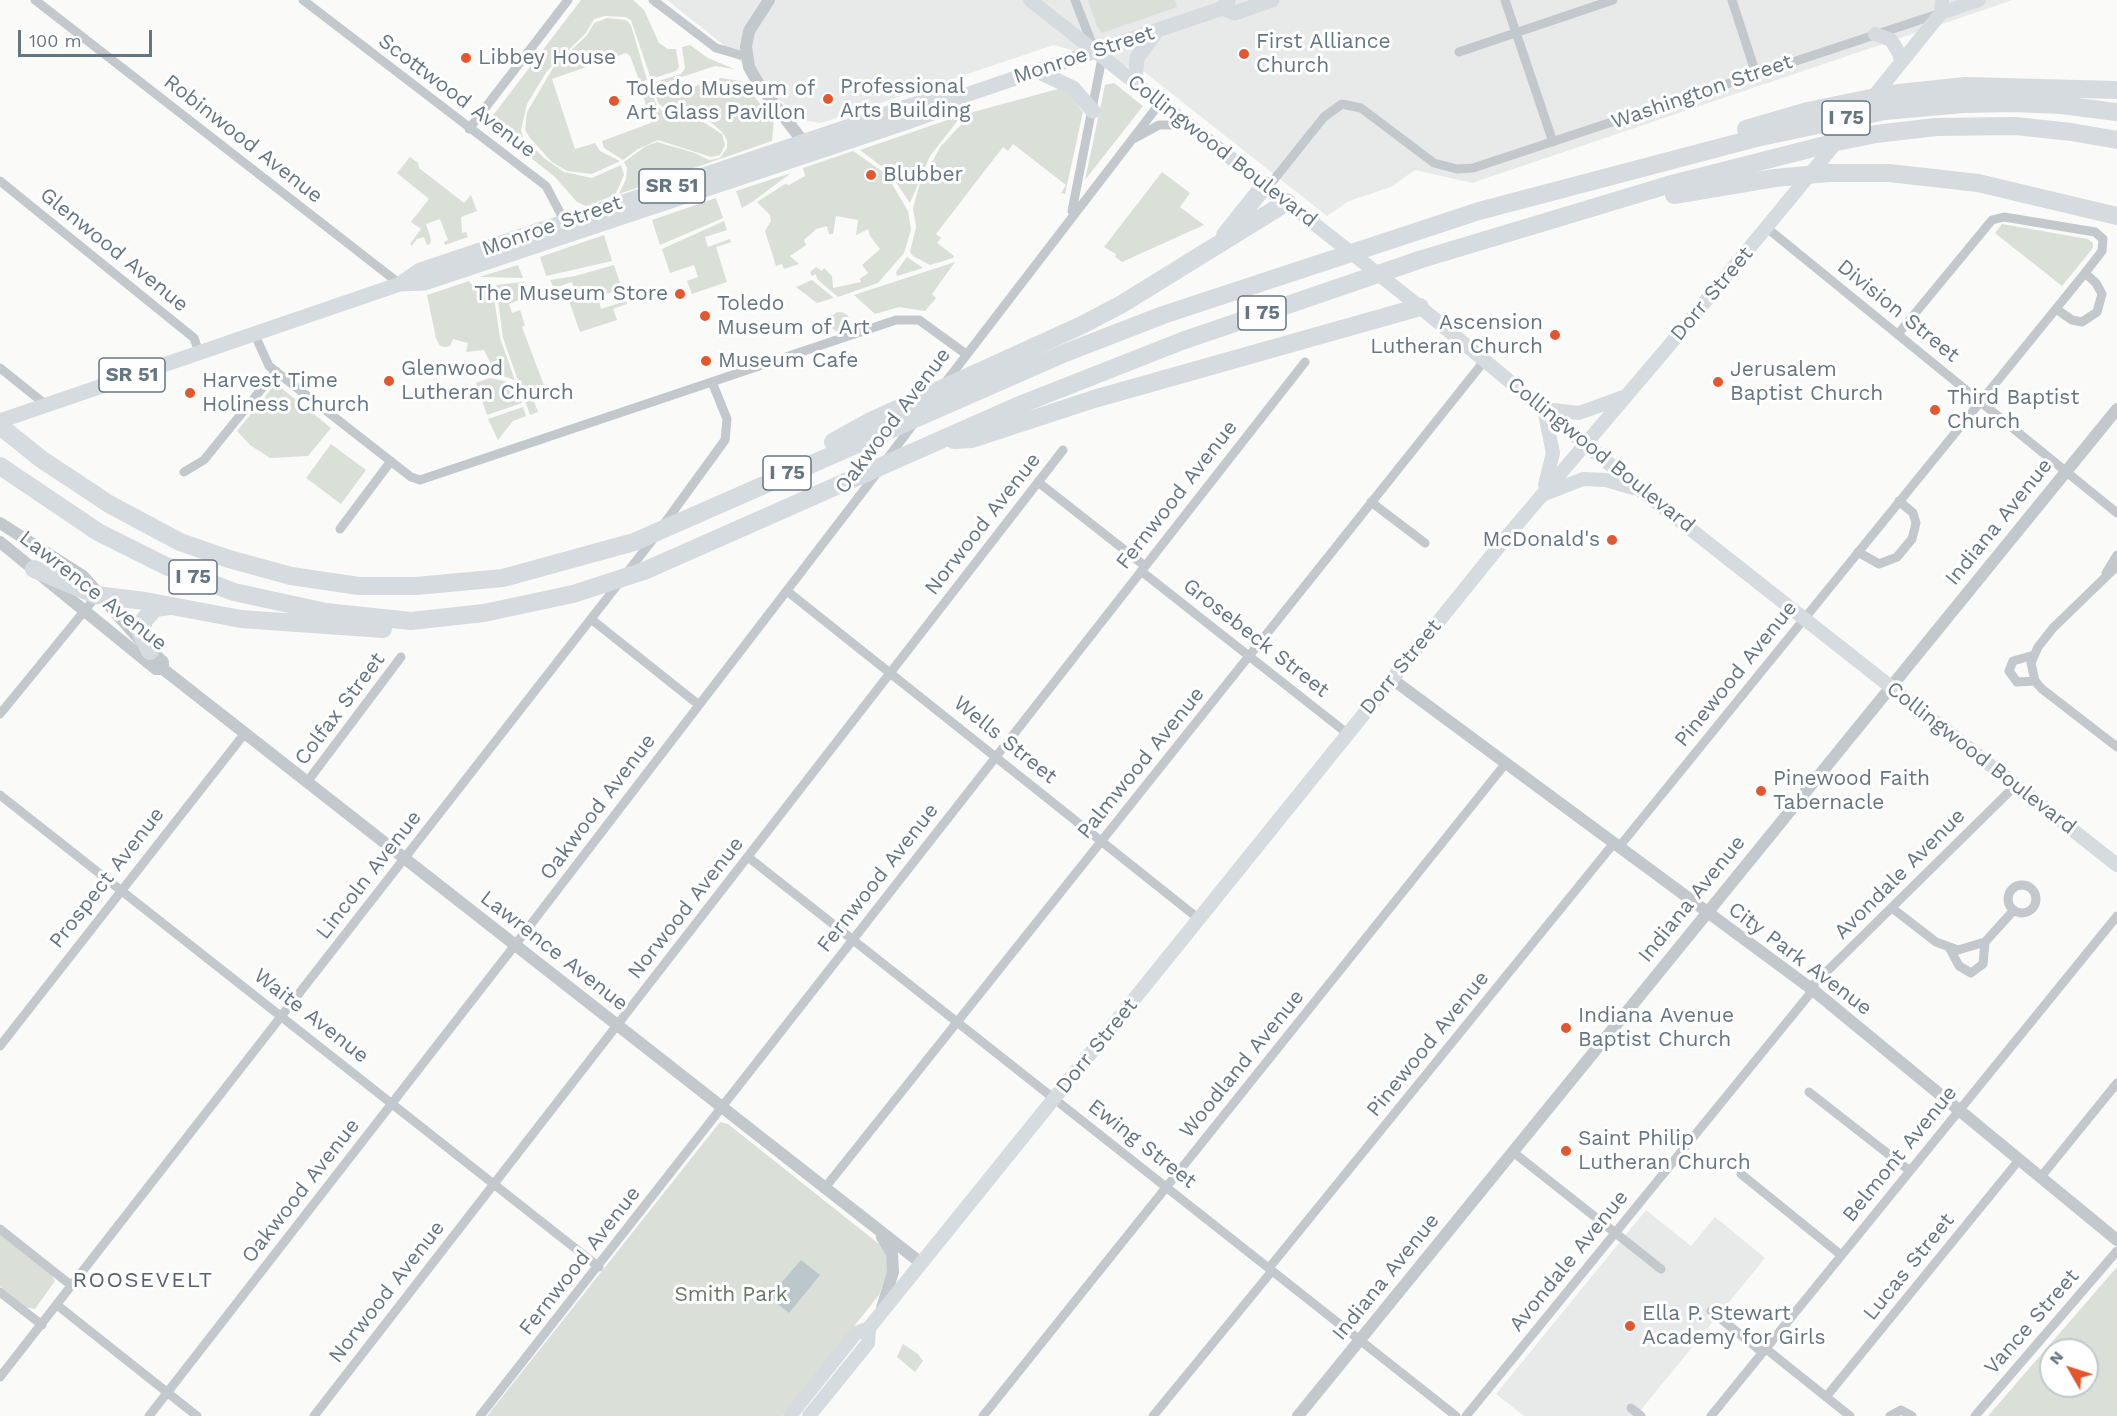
<!DOCTYPE html>
<html>
<head>
<meta charset="utf-8">
<style>
	body { margin:0 }
	#map { position:relative; width:2117px; height:1416px; overflow:hidden; background:#fafaf8; font-family:"Work Sans",sans-serif }
	canvas { display:block }
	.north { position:absolute; left:2039px; top:1338px; width:60px; height:60px; box-sizing:border-box; background:#fff; border:2px solid #c1c8cd; border-radius:50%; rotate:309deg; font-size:16px; font-weight:700; line-height:24px; text-align:center; color:#657683 }
	.north::after { content:''; display:block; margin:auto; width:21px; height:27px; background:#e4572e; clip-path:polygon(50% 0,100% 100%,50% 72%,0 100%) }
	.scale { position:absolute; left:18px; top:30px; width:134px; height:27px; box-sizing:border-box; border:3px solid #657683; border-top:0; padding-left:8px; font-size:18px; line-height:21px; white-space:nowrap; color:#657683; -webkit-text-stroke:4px #fff; paint-order:stroke }
</style>
</head>
<body>
<div id="map">
<canvas width="2117" height="1416"></canvas>
<div class="north">N</div>
<div class="scale">100 m</div>
</div>
<script>
const context = document.querySelector('canvas').getContext('2d');
context.lineJoin = 'round';
function fill(path, color) { context.fillStyle = color; context.fill(path, 'evenodd'); }
const toPath = rows => new Path2D(rows.map(r => 'M' + r).join(''));
function trace(path, color, width, dash) { context.strokeStyle = color; context.lineWidth = width; context.lineCap = dash ? 'butt' : 'round'; context.setLineDash(dash || []); context.stroke(path); }
function drawText(font, color, halo, rows, align = 'center') {
  context.font = font + ' "Work Sans",sans-serif'; context.lineWidth = 6; context.setLineDash([]); context.textBaseline = 'middle'; context.strokeStyle = halo; context.fillStyle = color; for (const [text, x, y, turn = 0] of rows) {
    context.save(); context.translate(x, y); context.rotate((+turn || 0) * Math.PI / 180); context.textAlign = isNaN(turn) ? turn : align; if (halo) context.strokeText(text, 0, 0); context.fillText(text, 0, 0); context.restore();
  }
}
const built = toPath([
	[667,0,2013,0,1472,183,1415,170,1391,187,1349,201,1327,216,1143,71,1054,45,821,123,801,120,720,42],
	[1646,1210,1691,1246,1715,1217,1765,1258,1636,1416,1524,1416,1496,1394]
]);
const green = toPath([
	[581,0,633,0,644,10,659,43,668,49,676,49,679,67,676,71,651,79,631,20,625,17,605,16,594,19,586,33,547,71,527,104,521,130,523,137,544,158,564,172,592,178,621,165,624,175,615,195,586,206,577,202,555,177,493,128,491,118],
	[1088,0,1175,0,1177,7,1102,33,1097,26],
	[607,18,626,20,631,25,647,80,640,82,630,56,626,53,552,79,575,149,595,143,600,151,620,161,592,174,567,171,552,162,530,138,525,130,527,112,553,68,587,35,594,23],
	[690,45,708,58,734,69,715,66,661,84,664,96,721,78,741,81,774,120,772,141,619,194,626,179,627,168,624,162,646,146,657,142,695,153,709,160,720,158,727,148,727,140,722,132,705,117,667,110,658,103,652,83,681,74,685,68,682,47],
	[1114,83,1143,106,1085,180,1105,85],
	[649,84,656,104,662,111,695,117,722,134,725,145,720,155,711,157,658,140,638,149,623,160,604,148,602,141,651,123,641,88],
	[1058,89,1067,91,1083,112,1065,194,1061,193,1066,185,1013,144,1008,151,1003,147,936,234,941,238,937,243,954,256,953,258,930,265,913,256,910,252,916,227,913,208,920,183,941,146,973,112],
	[962,115,930,156,910,203,889,172,860,150],
	[853,151,886,174,908,211,911,230,904,253,878,283,838,297,817,279,816,274,812,276,810,272,816,267,822,271,824,268,832,276,833,288,861,282,860,279,868,273,862,265,880,249,870,236,868,229,856,235,858,220,836,216,833,234,829,234,827,226,816,229,804,240,806,245,790,256,799,264,784,269,782,264,776,266,765,231,771,221,770,215,757,202,785,184,789,185,805,176,803,168],
	[410,157,418,163,419,168,464,203,471,195,477,211,461,217,462,233,466,232,468,237,445,245,444,242,448,240,440,219,426,224,431,240,430,244,427,245,424,237,417,239,412,246,410,244,421,229,411,222,429,199,397,173],
	[1162,172,1190,193,1180,207,1204,225,1122,262,1115,257,1116,254,1104,247],
	[791,173,755,200,742,208,736,191],
	[716,198,723,218,660,245,652,220],
	[724,221,727,230,705,237,708,247,730,239,731,242,716,247,727,282,692,294,687,281,698,277,694,265,670,273,662,249],
	[2002,224,2088,239,2093,243,2093,248,2062,286,1995,233],
	[604,235,612,261,546,276,540,257],
	[907,257,923,268,897,276,896,272],
	[955,262,932,294,936,298,925,311,899,307,875,314,854,295],
	[518,265,523,278,479,277],
	[614,265,622,289,598,297,601,309,626,301,627,304,613,309,617,320,580,332,567,295,575,292,572,282,554,288,550,280,575,276],
	[812,280,834,298,817,303,796,287],
	[469,281,471,284,492,284,500,338,515,380,496,374,484,350,466,352,468,343,453,339,450,346,445,347,440,346,436,338,427,295],
	[524,282,529,296,509,304,512,313,520,310,525,325,522,327,545,388,531,394,538,412,530,415,503,338,496,285],
	'830 322a10 10 0 1 1 20 0a10 10 0 1 1-20 0Z',
	[490,378,516,384,522,403,487,415,476,383],
	[273,387,280,387,331,428,308,456,270,458,250,445,237,431],
	[523,407,526,416,513,421,498,440,488,419],
	[331,444,366,470,341,504,306,478],
	[720,1122,728,1124,879,1244,885,1253,888,1270,879,1295,782,1416,487,1416],
	[0,1233,50,1273,55,1281,35,1309,26,1307,0,1286],
	[2117,1267,2117,1416,1988,1416],
	[2051,1350,2087,1350,2087,1386,2051,1386],
	[903,1344,918,1354,923,1361,915,1372,897,1357]
]);
const water = toPath([
	[801,1260,820,1275,789,1313,769,1297]
]);
const minor = toPath([
	[35,0,400,284],
	[303,0,546,186,566,224],
	[653,0,716,48,740,55,746,54],
	[1075,0,1094,49],
	[1505,0,1553,142],
	[1732,0,1756,74],
	[1459,52,1613,0],
	[469,129,568,0],
	[1135,138,1159,125,1187,125],
	[0,181,194,338,199,352],
	[1268,187,1324,117,1342,104,1361,108,1434,163,1457,169,1473,168,1941,13],
	[1072,211,1102,58],
	[1767,228,2117,513],
	[2056,309,2072,320,2082,322,2097,312,2102,294,2096,283,2085,273],
	[254,333,269,366,411,477,420,480,896,320,919,320,966,354],
	[0,368,45,404],
	[945,383,1160,103],
	[887,459,915,422],
	[184,472,204,460,276,371],
	[1038,482,1145,566],
	[1371,502,1425,543],
	[664,524,725,440,727,419,712,382],
	[340,529,391,461],
	[1858,552,1879,564,1897,557,1912,539,1916,523,1913,513,1899,501],
	[2117,566,2053,628,2038,647,2031,663,2035,681,2042,689,2117,747],
	[1141,571,1348,734],
	[2106,573,2117,555],
	[787,591,1199,919],
	[591,619,699,705],
	[2034,655,2013,661,2009,671,2017,682,2035,681],
	[0,714,99,593],
	[307,782,401,657],
	[0,795,599,1267],
	[1619,847,2085,273,2102,251,2103,239,2095,232,2004,217,1992,220,1898,334],
	[748,857,1456,1416],
	'2008 899a14 14 0 1 1 28 0a14 14 0 1 1-28 0Z',
	[1892,908,1936,942,1958,950,1985,942,2014,910],
	[1950,949,1959,966,1971,973,1983,964,1985,942],
	[1810,988,2016,785],
	[0,1046,245,733],
	[1809,1092,1910,1171],
	[1513,1152,1661,1269],
	[1741,1174,1841,1255],
	[2040,1178,2117,1083],
	[824,1189,1485,360],
	[0,1229,72,1286],
	[1269,1268,1614,843],
	[0,1292,42,1325],
	[57,1305,197,1416],
	[1711,1311,1762,1352],
	[1765,1348,1850,1416],
	[0,1377,654,538],
	[1826,1397,2019,1160],
	[1631,1408,1641,1416],
	[149,1416,515,945,877,473],
	[314,1416,1063,450],
	[480,1416,1305,362],
	[983,1416,1506,763],
	[1153,1416,1272,1271],
	[1466,1416,1813,990],
	[1711,1416,2117,916],
	[1890,1416,1901,1410,1912,1416],
	[1975,1416,2117,1251]
]);
const tertiary = toPath([
	[769,0,749,31,746,47,749,67,758,83,808,148],
	[0,523,83,576,139,639,163,662,163,669],
	[0,542,156,669,163,669,921,1263],
	[1392,679,1813,990,2117,1240],
	[882,1308,893,1272,892,1254,882,1237],
	[1298,1416,2117,409]
]);
const secondary = toPath([
	[1030,0,1420,307,1642,491,2117,865],
	[1941,13,1979,0],
	[1875,34,1891,40,1899,53,1901,62],
	[1870,101,1941,13,1942,0],
	[1545,485,1553,453,1544,409,1579,413,1623,397],
	[1542,495,1583,479,1606,480,1633,488],
	[790,1416,856,1333,869,1328,1509,534,1667,348,1858,116],
	[809,1416,868,1343,869,1328]
]);
const primary = toPath([
	[1223,8,1235,13,1272,0],
	[1037,71,1073,88,1093,111],
	[1135,83,1137,58,1155,33],
	[400,284,425,283,905,123,941,110,945,102,1223,8,1228,0],
	[0,421,400,284,420,270,903,108,936,98,945,102]
]);
const motorway = toPath([
	[1746,129,1808,111,1890,94,1965,86,2117,90],
	[1674,195,1775,178,1828,173,1889,173,1978,183,2117,216],
	[1225,235,1265,185],
	[0,426,41,459,109,504,180,542,229,559,291,576,359,586,416,586,503,578,634,542,1065,353,1163,315,1479,211,1756,138,1885,111,1964,104,2013,103,2061,105,2117,112],
	[954,440,972,439,1094,399,1420,307],
	[833,442,871,421,1082,325,1122,304,1287,202],
	[0,466,98,532,166,566,234,592,326,612,411,621,484,613,573,594,644,571,1022,404,1182,341,1422,259,1668,185,1837,142,1876,134,1936,127,2016,126,2071,132,2117,140],
	[34,569,96,595,145,601,241,619,383,629],
	[150,651,141,633,144,620,155,608,169,606]
]);
const markers = [
	[1244,54,6,"#e4572e"],
	[466,58,6,"#e4572e"],
	[828,99,6,"#e4572e"],
	[614,101,6,"#e4572e"],
	[871,175,6,"#e4572e"],
	[680,294,6,"#e4572e"],
	[705,316,6,"#e4572e"],
	[1555,335,6,"#e4572e"],
	[706,361,6,"#e4572e"],
	[389,381,6,"#e4572e"],
	[1718,382,6,"#e4572e"],
	[190,393,6,"#e4572e"],
	[1935,410,6,"#e4572e"],
	[1612,540,6,"#e4572e"],
	[1761,791,6,"#e4572e"],
	[1566,1028,6,"#e4572e"],
	[1566,1151,6,"#e4572e"],
	[1630,1326,6,"#e4572e"]
];
const shields = [
	[1846,118,48],
	[672,186,66],
	[1262,313,48],
	[132,375,66],
	[787,473,48],
	[193,577,48]
];
const shieldNames = [
	["I 75",1846,118],
	["SR 51",672,186],
	["I 75",1262,313],
	["SR 51",132,375],
	["I 75",787,473],
	["I 75",193,577]
];
const poiNames = [
	["First Alliance",1256,42],
	["Church",1256,66],
	["Libbey House",478,58],
	["Professional",840,87],
	["Arts Building",840,111],
	["Toledo Museum of",626,89],
	["Art Glass Pavillon",626,113],
	["Blubber",883,175],
	["The Museum Store",668,294,"right"],
	["Toledo",717,304],
	["Museum of Art",717,328],
	["Ascension",1543,323,"right"],
	["Lutheran Church",1543,347,"right"],
	["Museum Cafe",718,361],
	["Glenwood",401,369],
	["Lutheran Church",401,393],
	["Jerusalem",1730,370],
	["Baptist Church",1730,394],
	["Harvest Time",202,381],
	["Holiness Church",202,405],
	["Third Baptist",1947,398],
	["Church",1947,422],
	["McDonald's",1600,540,"right"],
	["Pinewood Faith",1773,779],
	["Tabernacle",1773,803],
	["Indiana Avenue",1578,1016],
	["Baptist Church",1578,1040],
	["Saint Philip",1578,1139],
	["Lutheran Church",1578,1163],
	["Ella P. Stewart",1642,1314],
	["Academy for Girls",1642,1338]
];
const streetNames = [
	["Monroe Street",1084,55,-18],
	["Washington Street",1702,92,-19],
	["Scottwood Avenue",457,96,37],
	["Robinwood Avenue",243,139,38],
	["Collingwood Boulevard",1222,151,38],
	["Monroe Street",552,226,-19],
	["Glenwood Avenue",114,250,39],
	["Dorr Street",1712,294,-50],
	["Division Street",1898,311,39],
	["Oakwood Avenue",893,421,-53],
	["Collingwood Boulevard",1601,455,39],
	["Fernwood Avenue",1177,495,-52],
	["Indiana Avenue",1999,522,-51],
	["Norwood Avenue",983,524,-52],
	["Lawrence Avenue",93,591,38],
	["Grosebeck Street",1256,638,38],
	["Dorr Street",1401,667,-51],
	["Pinewood Avenue",1736,674,-51],
	["Colfax Street",340,709,-53],
	["Wells Street",1005,740,39],
	["Collingwood Boulevard",1981,758,38],
	["Palmwood Avenue",1141,763,-51],
	["Oakwood Avenue",598,807,-53],
	["Avondale Avenue",1900,874,-45],
	["Lincoln Avenue",369,875,-52],
	["Prospect Avenue",107,878,-52],
	["Fernwood Avenue",878,878,-52],
	["Indiana Avenue",1692,899,-51],
	["Norwood Avenue",686,908,-52],
	["Lawrence Avenue",554,951,38],
	["City Park Avenue",1800,959,37],
	["Waite Avenue",311,1016,38],
	["Pinewood Avenue",1428,1044,-51],
	["Dorr Street",1097,1046,-51],
	["Woodland Avenue",1242,1064,-51],
	["Ewing Street",1142,1144,38],
	["Belmont Avenue",1900,1154,-51],
	["Oakwood Avenue",301,1191,-52],
	["Fernwood Avenue",580,1261,-52],
	["Avondale Avenue",1569,1261,-51],
	["Lucas Street",1909,1267,-51],
	["Indiana Avenue",1386,1277,-51],
	["Norwood Avenue",387,1292,-52],
	["Vance Street",2032,1322,-49]
];
const parkNames = [
	["Smith Park",731,1295]
];
const neighbourhoodNames = [
	["ROOSEVELT",143,1281]
];
fill(built, '#e8e9e9');
fill(green, '#dadfd7');
fill(water, '#bbc7cb');
trace(minor, '#c3c8cc', 9);
trace(tertiary, '#c3c8cc', 12);
trace(secondary, '#d6dbdf', 14);
trace(primary, '#d6dbdf', 15);
trace(motorway, '#d6dbdf', 18);
for (const [x, y, r, color] of markers) { const dot = new Path2D(); dot.arc(x, y, r, 0, 2 * Math.PI); context.fillStyle = color; context.fill(dot); trace(dot, '#fff', 2); }
for (const [x, y, w] of shields) { const box = new Path2D(); box.roundRect(x - w / 2, y - 17, w, 34, 4.5); context.fillStyle = '#fff'; context.fill(box); trace(box, '#657683', 1.5); }
drawText('bold 20px', '#657683', null, shieldNames);
drawText('21px', '#657683', '#fff', poiNames, 'left');
drawText('21px', '#657683', '#fff', streetNames);
drawText('21px', '#687a64', '#fff', parkNames);
context.letterSpacing = '1.5px';
drawText('22px', '#57646e', '#fff', neighbourhoodNames);
context.letterSpacing = '0px';
</script>
</body>
</html>
